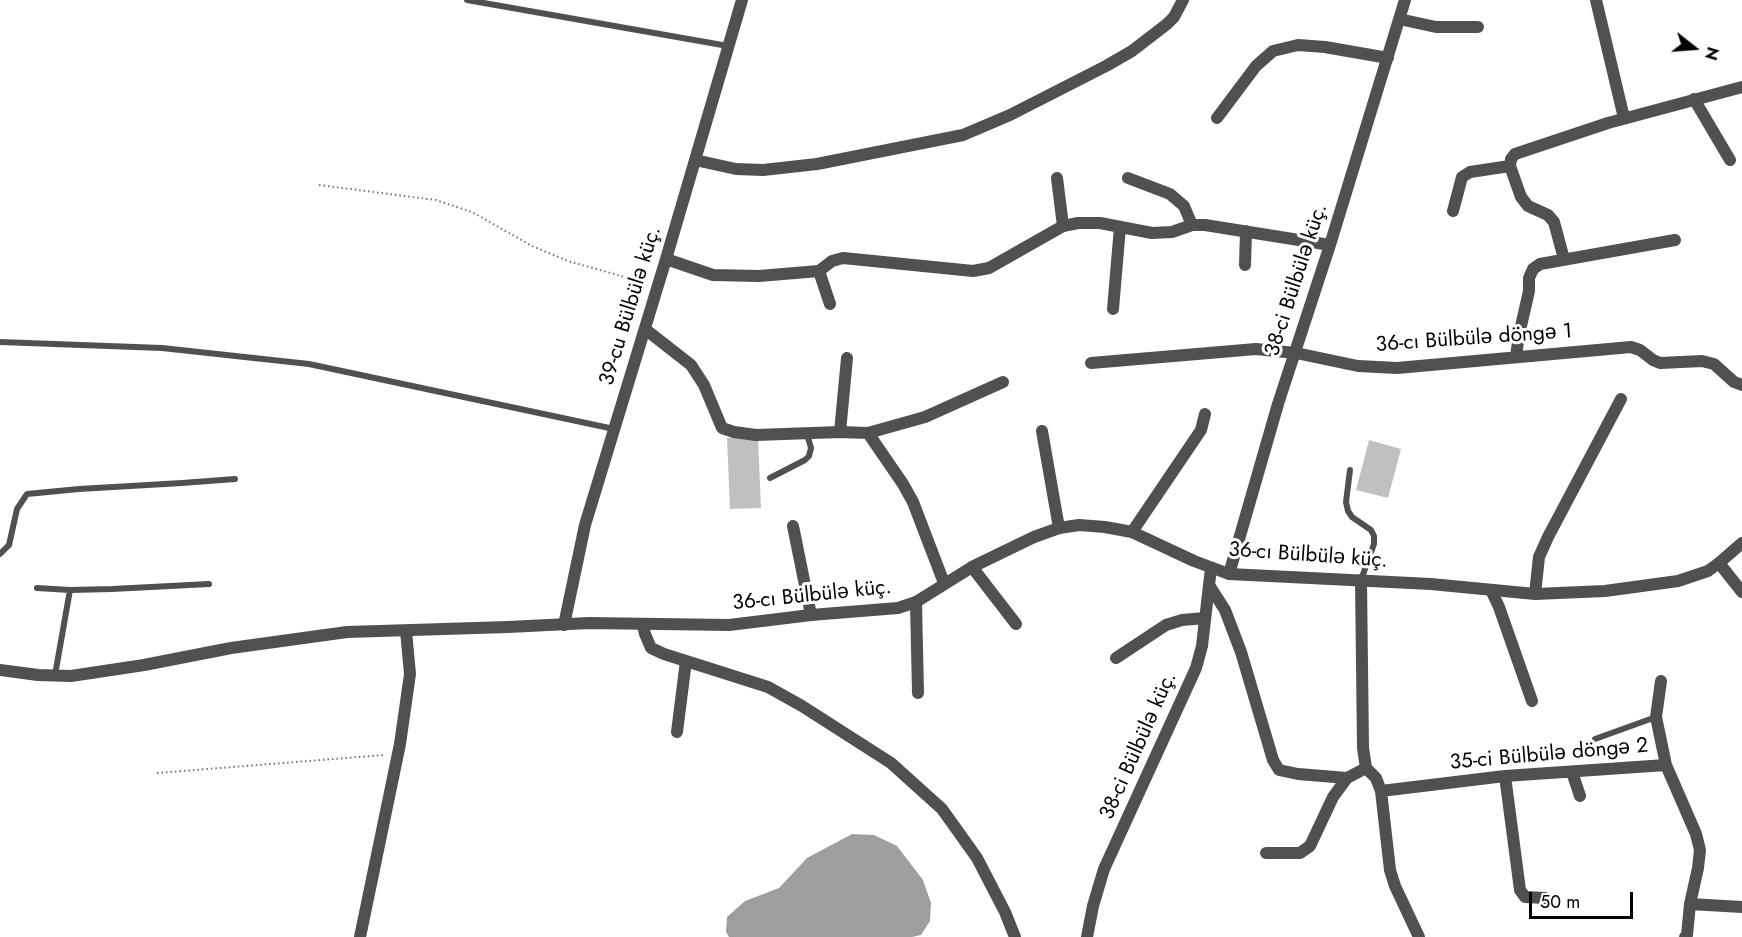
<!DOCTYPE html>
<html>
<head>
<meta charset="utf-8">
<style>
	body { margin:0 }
	#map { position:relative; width:1742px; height:937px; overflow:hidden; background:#fff; font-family:Jost,sans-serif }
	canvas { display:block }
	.north { position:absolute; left:1664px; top:18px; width:60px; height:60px; -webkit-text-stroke:4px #fff; paint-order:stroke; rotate:107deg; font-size:16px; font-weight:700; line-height:24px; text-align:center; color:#000 }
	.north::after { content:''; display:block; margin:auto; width:21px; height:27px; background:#000; clip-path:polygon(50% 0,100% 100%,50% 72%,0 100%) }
	.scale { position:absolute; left:1529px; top:892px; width:104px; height:27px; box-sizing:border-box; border:3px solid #000; border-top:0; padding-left:8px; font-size:18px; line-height:21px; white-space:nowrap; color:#000; -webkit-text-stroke:4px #fff; paint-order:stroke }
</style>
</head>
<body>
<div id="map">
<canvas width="1742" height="937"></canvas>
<div class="north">N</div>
<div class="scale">50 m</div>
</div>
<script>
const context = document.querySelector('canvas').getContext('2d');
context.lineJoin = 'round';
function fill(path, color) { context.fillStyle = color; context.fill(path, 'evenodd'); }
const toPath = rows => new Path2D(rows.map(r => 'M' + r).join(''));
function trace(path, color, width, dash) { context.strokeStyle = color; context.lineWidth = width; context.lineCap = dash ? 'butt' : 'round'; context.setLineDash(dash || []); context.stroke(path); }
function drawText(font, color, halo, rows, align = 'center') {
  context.font = font + ' Jost,sans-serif'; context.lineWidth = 6; context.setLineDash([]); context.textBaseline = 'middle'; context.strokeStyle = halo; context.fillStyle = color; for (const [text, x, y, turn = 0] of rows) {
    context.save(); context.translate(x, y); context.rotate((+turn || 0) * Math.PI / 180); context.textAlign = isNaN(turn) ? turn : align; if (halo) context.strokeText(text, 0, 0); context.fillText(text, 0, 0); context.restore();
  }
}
const water = toPath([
	[852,834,874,835,897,846,923,880,931,903,930,921,921,935,912,937,729,937,726,932,727,917,745,901,779,888,807,858]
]);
const building = toPath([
	[758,437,761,508,730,509,727,438],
	[1369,440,1401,449,1388,498,1356,490]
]);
const path = toPath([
	[319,185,436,200,472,212,532,246,568,261,646,283],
	[157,773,384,755]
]);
const service = toPath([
	[467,0,728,46],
	[0,342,162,348,309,364,614,429],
	[1350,470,1346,502,1348,511,1352,517,1371,530,1374,536,1374,544,1361,580],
	[770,478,805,460,809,456,811,448,807,434],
	[0,554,9,545,17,509,27,494,79,489,182,483,235,479],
	[37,588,70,590,112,589,209,584],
	[55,675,70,590],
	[1595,739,1656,717]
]);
const minor = toPath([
	[1596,0,1624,118],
	[1399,19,1436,27,1478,27],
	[1694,99,1730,160],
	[1217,118,1256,66,1273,51,1298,45,1325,47,1388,58],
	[695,160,736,169,763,170,817,164,963,135,1010,115,1106,66,1132,51,1167,24,1174,17,1183,0],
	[1057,178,1063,226],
	[1128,178,1170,194,1184,206,1192,225],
	[1453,211,1462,177,1470,172,1510,166],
	[666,259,713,275,759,276,819,271,832,261,843,258,973,271,989,268,1063,226,1078,223,1100,223,1152,233,1172,232,1192,225,1205,225,1330,245],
	[1564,259,1554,222,1548,215,1528,206,1521,197,1510,166,1511,159,1515,154,1608,123,1742,87],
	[1245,265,1246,231],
	[819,271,830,304],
	[1113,309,1120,227],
	[645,329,691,365,704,385,722,428,734,432,756,435,840,432,868,433,903,484,913,502,944,583],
	[1516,356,1519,335,1529,291,1529,278,1533,269,1540,264,1675,240],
	[1091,363,1256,349,1296,353,1358,366,1397,368,1631,347,1640,350,1653,360,1660,363,1702,361,1714,364,1734,382,1742,385],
	[1042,431,1059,528],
	[840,432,847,358],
	[868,433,925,417,1003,382],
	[793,526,811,615],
	[1132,532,1201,430,1205,414],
	[1719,563,1742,592],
	[972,567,1016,624],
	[1229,574,1278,404,1330,245,1405,0],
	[1361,580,1363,748,1366,768,1376,778,1381,791,1505,776,1666,765,1696,834,1700,850,1698,868,1690,904,1742,907],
	[1209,585,1225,610,1241,652,1273,760,1279,770,1298,774,1347,778],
	[1491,590,1499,607,1532,701],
	[1535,594,1539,557,1548,537,1621,399],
	[916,602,918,693],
	[564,625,585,525,666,259,742,0],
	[643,625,645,634,651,648,664,654,768,687,802,706,891,763,942,809,977,858,1005,912,1015,937],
	[1116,658,1166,625,1182,620,1205,618],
	[1661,681,1656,717,1666,765],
	[677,732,686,661],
	[1572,772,1580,796],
	[1505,776,1520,890,1525,897,1545,898],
	[1381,791,1390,870,1395,886,1419,937],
	[1266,853,1300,853,1310,846,1333,797,1347,778,1366,768],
	[360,937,400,744,410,674,406,631],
	[1087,937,1093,906,1104,869,1196,668,1202,646,1211,568],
	[1685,937,1687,935,1690,904]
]);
const tertiary = toPath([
	[0,670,38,675,71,676,144,665,231,648,347,632,508,627,589,623,729,625,811,615,898,608,916,602,972,567,1034,537,1059,528,1079,525,1105,527,1132,532,1194,561,1229,574,1431,584,1535,594,1605,591,1678,581,1708,571,1719,563,1742,543]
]);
const streetNames = [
	["38-ci Bülbülə küç.",1297,280,-72],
	["39-cu Bülbülə küç.",631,306,-73],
	["36-cı Bülbülə döngə 1",1474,339,-4],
	["36-cı Bülbülə küç.",1308,556,4],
	["36-cı Bülbülə küç.",812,596,-6],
	["38-ci Bülbülə küç.",1139,746,-66],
	["35-ci Bülbülə döngə 2",1549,755,-5]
];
fill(water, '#9e9e9e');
fill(building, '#c0c0c0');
trace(path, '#727272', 2, [1.5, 3]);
trace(service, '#505050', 6);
trace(minor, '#505050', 12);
trace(tertiary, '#505050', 12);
drawText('21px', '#000', '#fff', streetNames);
</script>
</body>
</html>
